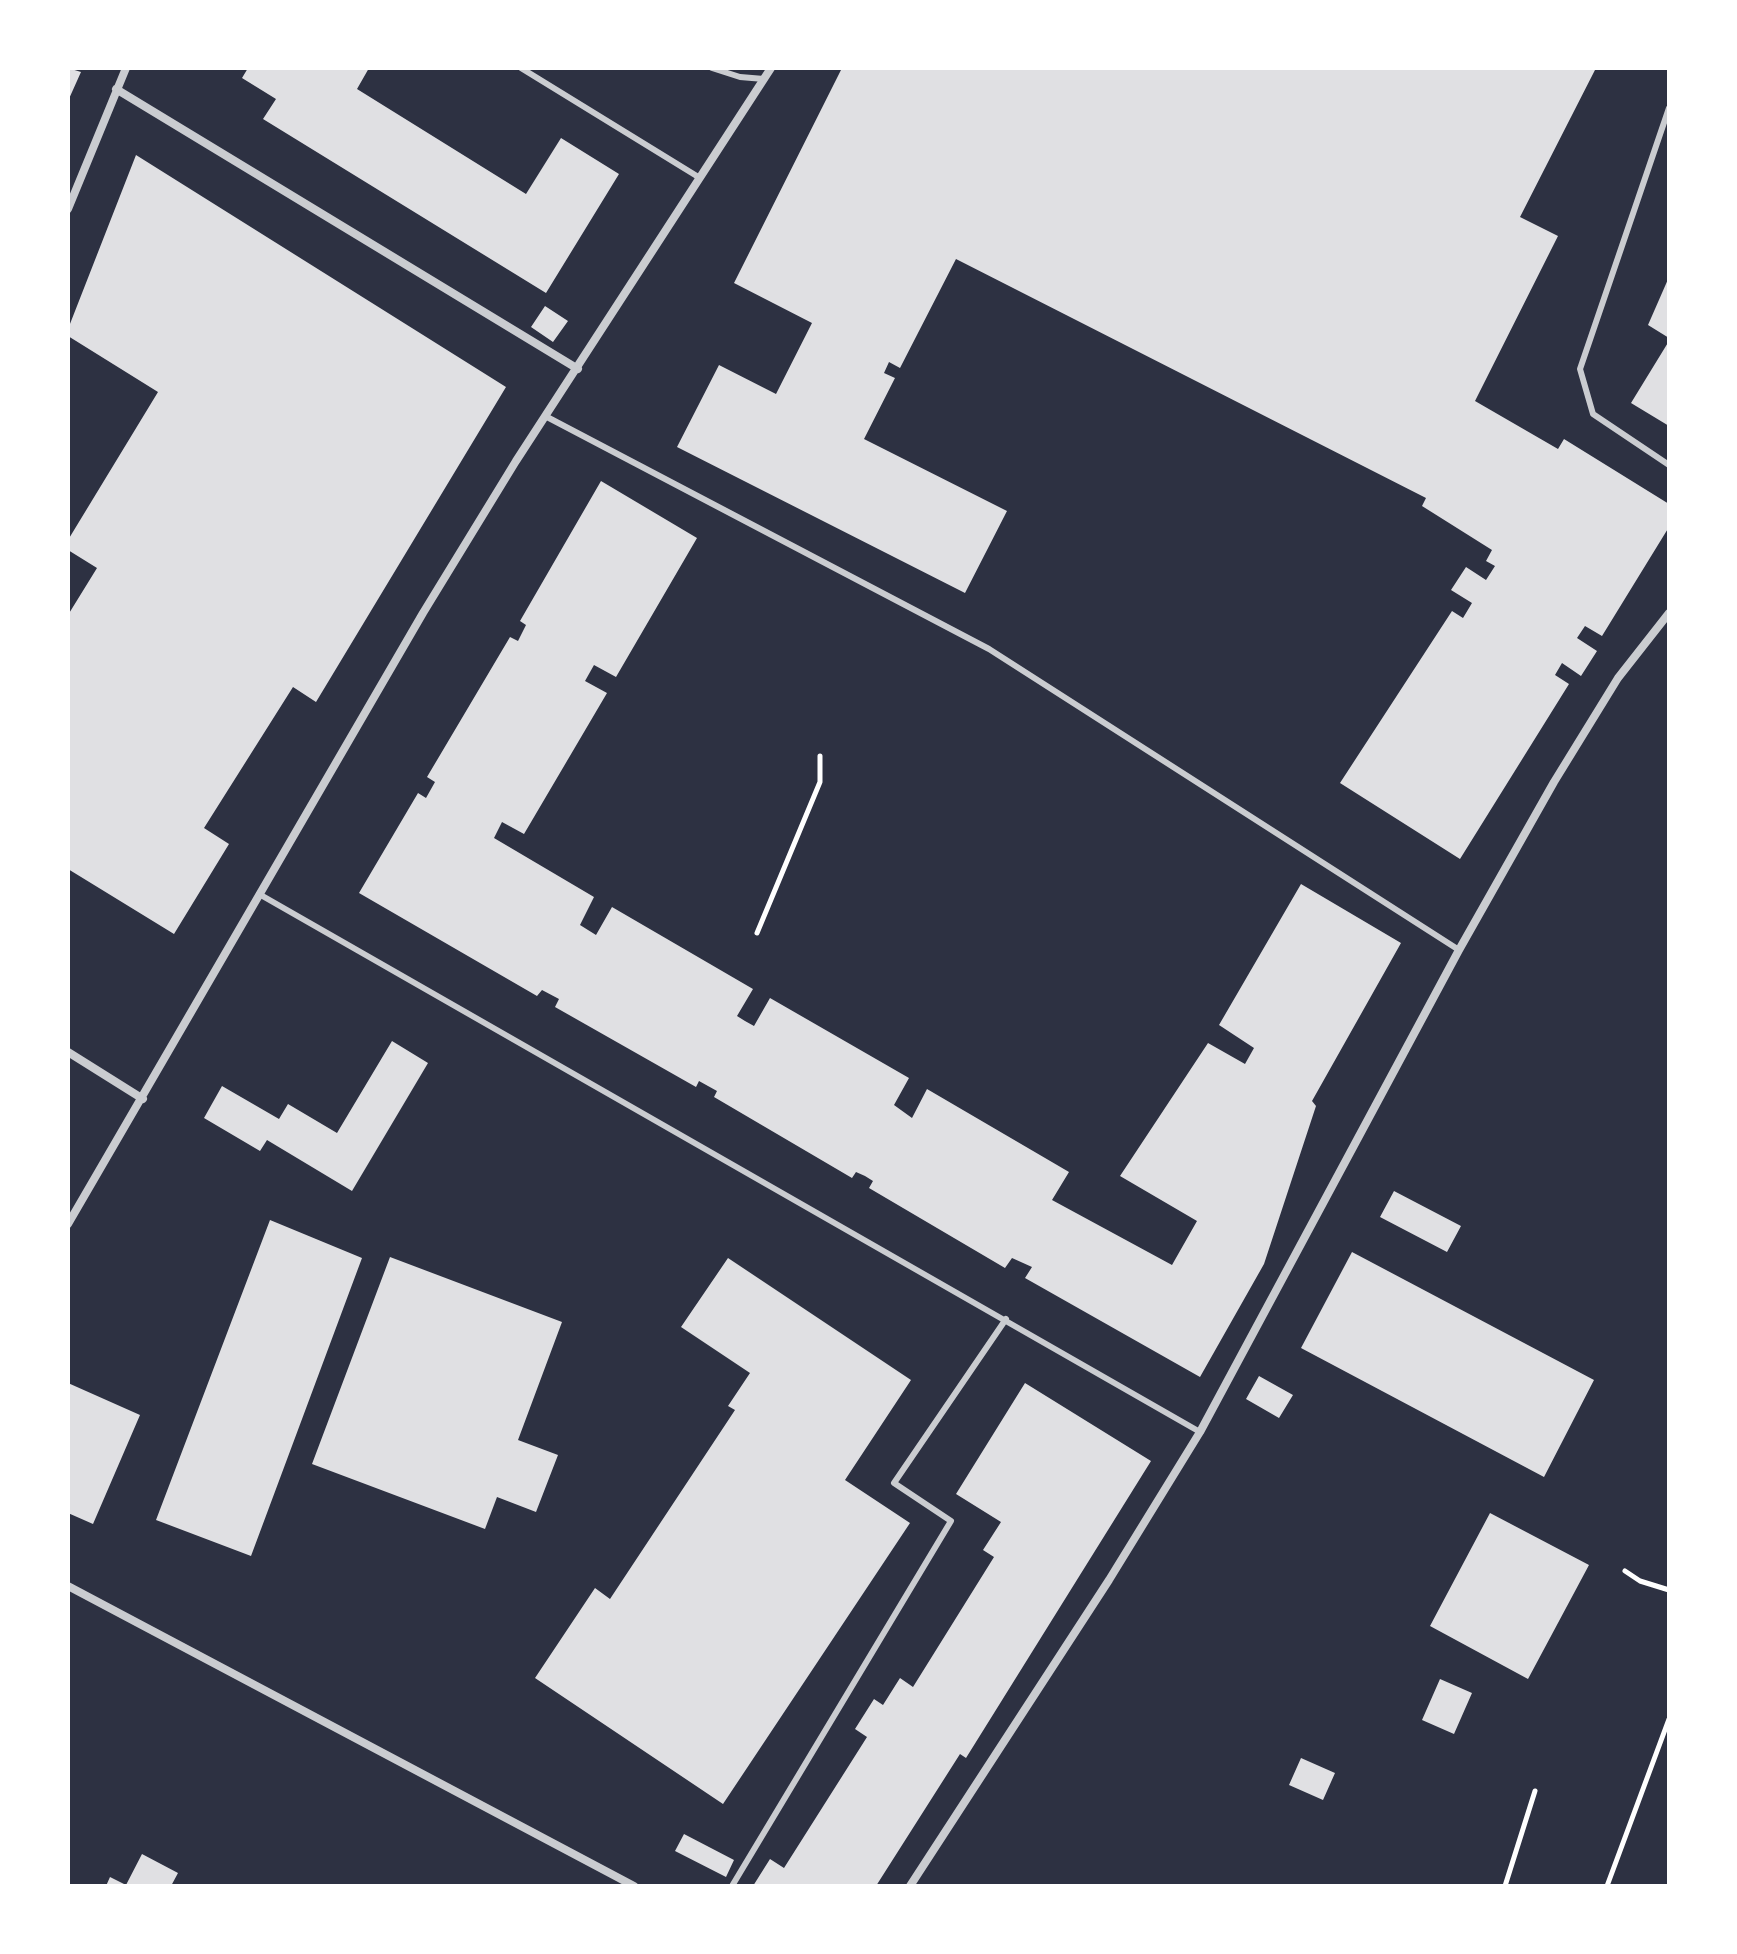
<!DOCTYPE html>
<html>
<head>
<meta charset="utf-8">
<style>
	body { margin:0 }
	#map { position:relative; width:1737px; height:1954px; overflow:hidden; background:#2d3142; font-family:"Archivo Narrow",sans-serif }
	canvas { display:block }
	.frame { position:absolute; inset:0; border:70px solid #fff; pointer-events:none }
</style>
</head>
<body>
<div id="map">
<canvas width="1737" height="1954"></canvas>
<div class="frame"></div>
</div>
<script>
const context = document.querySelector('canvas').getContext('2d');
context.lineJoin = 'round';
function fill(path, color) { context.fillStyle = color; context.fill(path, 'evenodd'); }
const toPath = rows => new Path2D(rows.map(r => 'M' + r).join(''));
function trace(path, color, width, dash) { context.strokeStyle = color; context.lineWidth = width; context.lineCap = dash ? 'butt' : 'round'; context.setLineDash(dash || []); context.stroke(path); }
const building = toPath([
	[68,68,81,72,68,101],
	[248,68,369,68,357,89,526,194,561,138,619,174,546,293,263,119,276,99,242,78],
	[842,68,1596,68,1520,217,1558,236,1475,401,1558,449,1564,439,1669,504,1669,527,1602,636,1585,626,1577,638,1597,651,1581,676,1562,663,1555,675,1569,684,1460,859,1340,783,1452,611,1463,618,1472,603,1451,590,1466,567,1486,580,1495,566,1486,561,1492,550,1422,506,1426,498,956,259,900,368,889,362,884,373,895,378,864,439,1007,511,965,593,677,447,719,365,776,394,812,323,734,283],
	[136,155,506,387,316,702,293,687,204,828,229,844,174,934,68,869,68,615,97,568,68,550,68,540,158,392,68,336,68,329],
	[1669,277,1669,338,1648,325],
	[545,306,568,321,553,342,531,327],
	[1669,341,1669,426,1631,403],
	[601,481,697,538,616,677,594,665,585,681,607,693,524,834,502,822,494,838,594,897,580,925,596,935,612,907,753,989,737,1016,745,1021,754,1026,770,998,909,1078,894,1105,912,1118,927,1089,1069,1172,1052,1200,1172,1265,1197,1221,1120,1176,1208,1043,1245,1064,1254,1048,1219,1025,1301,884,1401,943,1312,1101,1316,1106,1264,1264,1200,1377,1025,1278,1032,1267,1012,1258,1005,1268,869,1188,873,1181,865,1176,856,1172,852,1178,714,1097,717,1091,699,1081,696,1087,555,1007,559,999,542,990,537,996,359,893,418,793,426,798,435,782,427,777,510,637,518,641,526,625,520,621],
	[392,1041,428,1063,352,1191,267,1140,260,1151,204,1118,222,1086,279,1119,288,1104,337,1133],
	[1394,1191,1461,1226,1447,1252,1380,1217],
	[270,1220,362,1258,251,1556,156,1520],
	[1352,1252,1594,1380,1544,1477,1301,1348],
	[390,1257,562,1322,518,1440,558,1455,536,1512,497,1497,485,1529,312,1464],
	[728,1258,911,1380,845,1480,910,1523,723,1804,535,1678,595,1588,610,1599,735,1410,728,1406,750,1373,681,1327],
	[1259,1376,1293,1395,1279,1418,1246,1399],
	[68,1383,140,1415,93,1524,68,1513],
	[1025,1383,1151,1461,966,1758,960,1754,876,1886,753,1886,770,1859,784,1868,867,1737,855,1729,874,1699,883,1705,900,1678,913,1687,994,1557,983,1550,1001,1522,956,1494],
	[1490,1513,1589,1565,1528,1679,1430,1626],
	[1440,1679,1472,1693,1454,1734,1422,1720],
	[1301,1758,1335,1773,1323,1800,1289,1785],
	[684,1834,734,1860,726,1877,675,1851],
	[142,1854,178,1873,171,1886,106,1886,110,1877,126,1885]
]);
const path = toPath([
	[757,933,820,782,820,756],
	[1625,1571,1640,1581,1669,1590],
	[1505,1886,1535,1791],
	[1607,1886,1669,1719]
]);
const service = toPath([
	[521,68,700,178],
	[712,68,740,77,764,79],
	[1669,108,1580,369,1593,414,1669,465],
	[547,417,989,649,1459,950],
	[259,894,1200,1432],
	[732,1886,951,1521,894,1483,1006,1319]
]);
const minor = toPath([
	[116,89,578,369],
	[68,209,126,68],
	[68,1052,143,1099],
	[68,1224,423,613,516,461,771,68],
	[68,1586,634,1886],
	[910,1886,1109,1580,1200,1432,1459,950,1554,782,1618,678,1669,613]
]);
fill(building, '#e0e0e3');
trace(path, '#fff', 5);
trace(service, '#caccd0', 6);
trace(minor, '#caccd0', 8);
</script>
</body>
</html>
